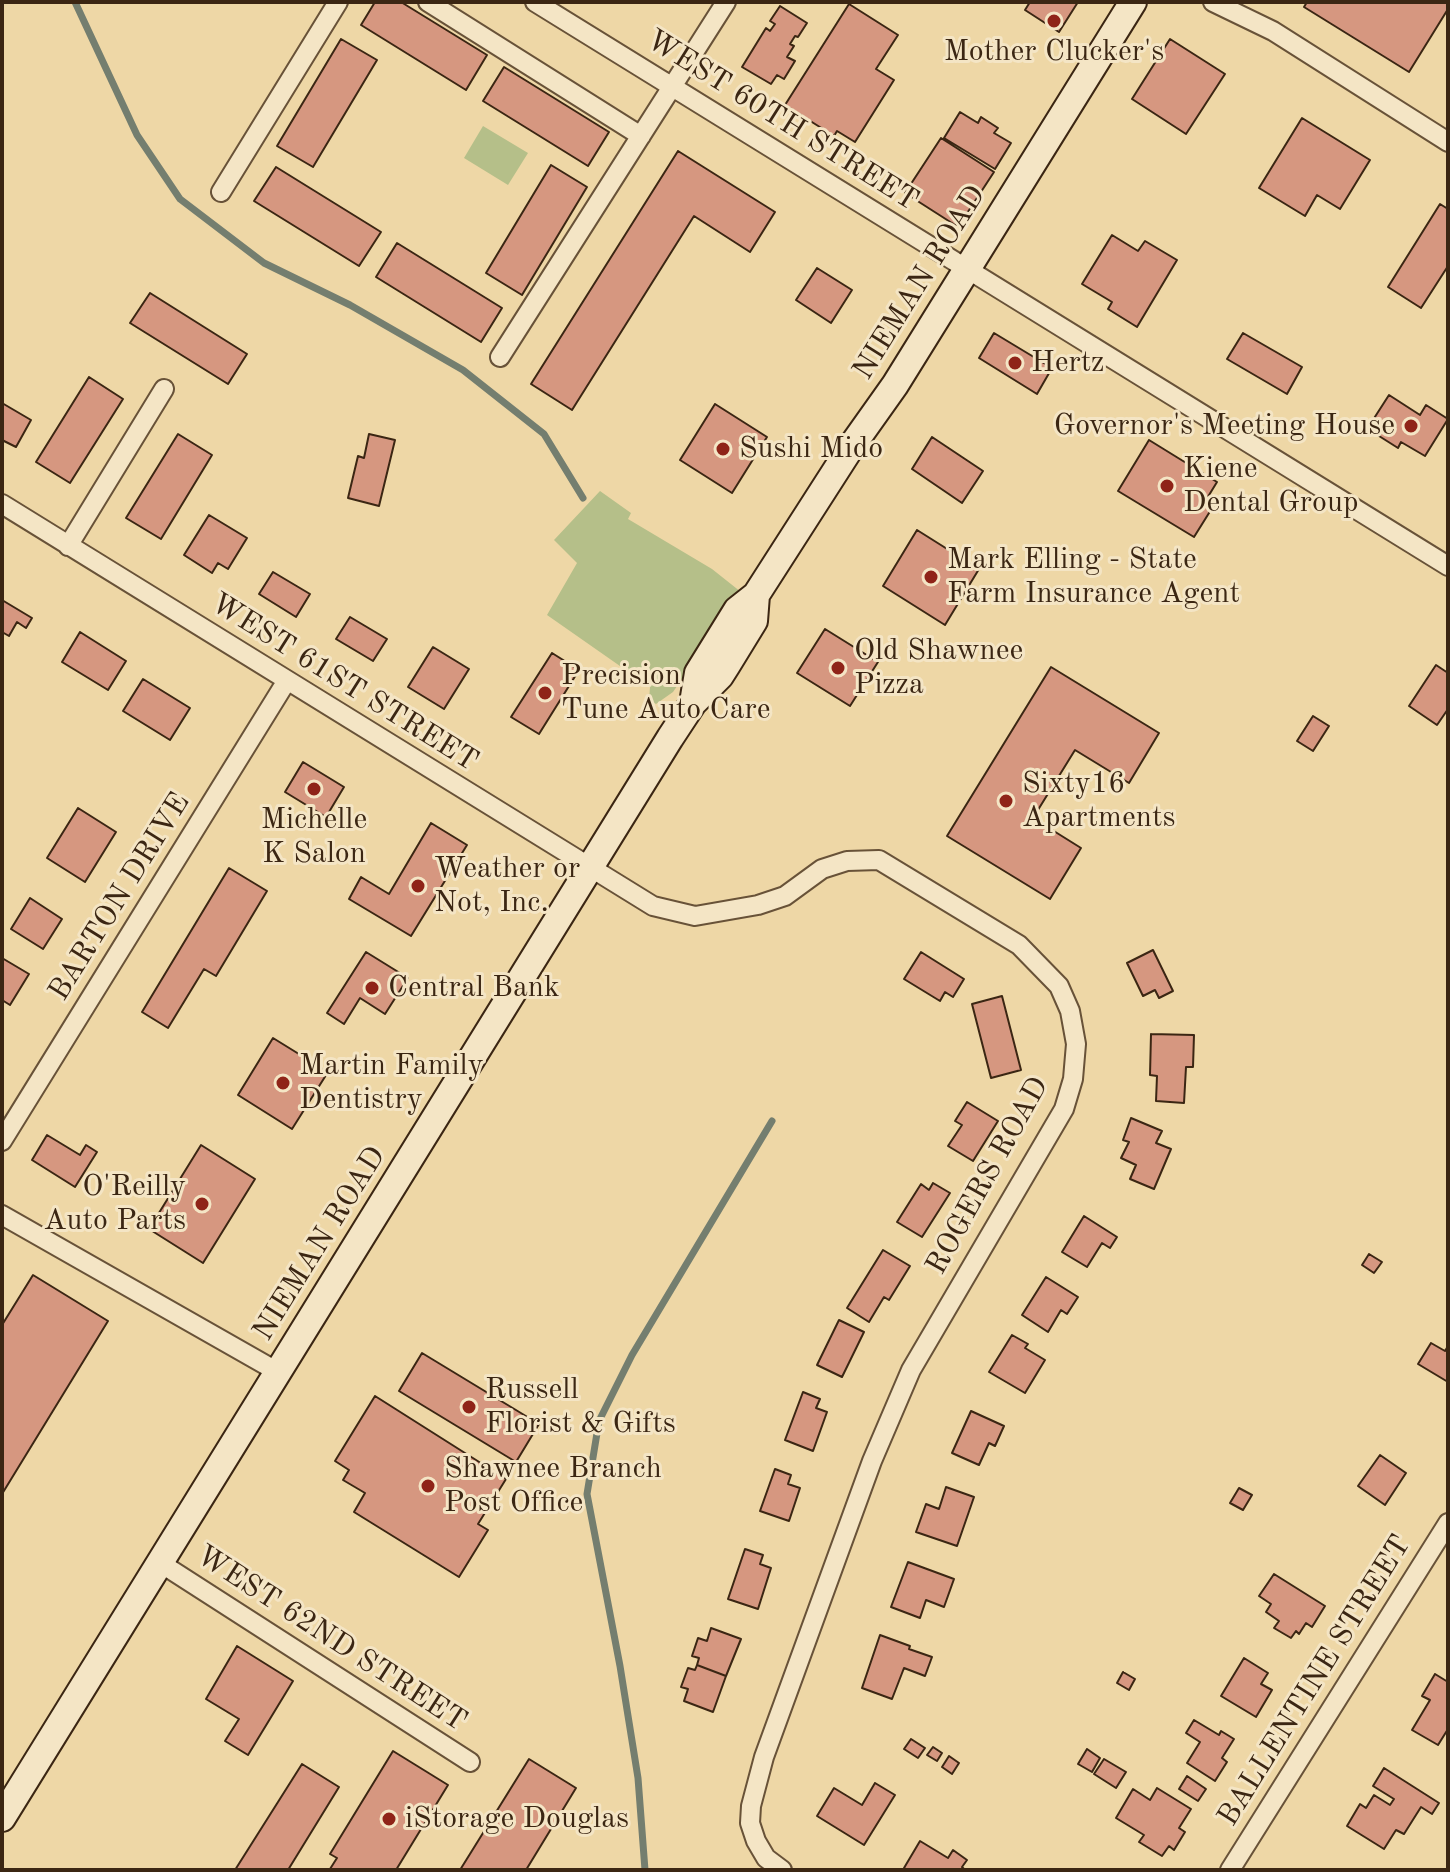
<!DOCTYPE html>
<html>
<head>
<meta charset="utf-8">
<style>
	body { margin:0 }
	#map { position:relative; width:1450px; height:1872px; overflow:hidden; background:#eed7a6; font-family:"Old Standard TT",serif }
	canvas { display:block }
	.frame { position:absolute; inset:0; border:4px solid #3b2613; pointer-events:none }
</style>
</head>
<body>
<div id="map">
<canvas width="1450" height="1872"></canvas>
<div class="frame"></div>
</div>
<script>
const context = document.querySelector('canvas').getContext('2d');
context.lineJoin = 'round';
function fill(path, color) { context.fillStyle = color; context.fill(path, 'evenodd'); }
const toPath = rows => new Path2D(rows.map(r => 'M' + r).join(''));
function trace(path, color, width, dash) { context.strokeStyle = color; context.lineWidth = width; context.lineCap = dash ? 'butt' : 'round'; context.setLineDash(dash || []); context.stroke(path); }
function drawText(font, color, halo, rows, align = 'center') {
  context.font = font + ' "Old Standard TT",serif'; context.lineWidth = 6; context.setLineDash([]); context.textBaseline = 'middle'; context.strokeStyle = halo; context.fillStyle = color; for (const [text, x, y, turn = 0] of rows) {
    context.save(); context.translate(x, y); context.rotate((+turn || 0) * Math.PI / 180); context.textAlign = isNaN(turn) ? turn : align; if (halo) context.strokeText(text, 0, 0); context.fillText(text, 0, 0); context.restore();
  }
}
const green = toPath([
	[483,126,528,153,508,185,464,158],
	[600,491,631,513,628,519,712,569,741,592,673,692,656,704,649,700,650,687,547,615,577,563,554,540]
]);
const stream = toPath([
	[75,2,137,135,180,199,264,263,350,305,463,370,544,434,583,498],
	[645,1870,638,1778,620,1666,587,1494,599,1421,632,1355,772,1121]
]);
const building = toPath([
	[375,2,401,2,487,55,466,90,361,25,375,2],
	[1030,2,1078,2,1059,32,1025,10,1030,2],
	[1307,2,1448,2,1448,9,1409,72,1304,7,1307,2],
	[849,4,898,35,876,69,894,80,855,142,837,131,834,136,785,105,849,4],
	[780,6,807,23,798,37,795,36,790,44,794,46,787,57,795,61,784,79,777,75,771,84,742,67,766,28,770,31,775,24,770,21,780,6],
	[341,39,377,60,313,167,277,146,341,39],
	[1170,39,1225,74,1186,134,1132,99,1170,39],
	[504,67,609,132,588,166,483,101,504,67],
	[960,112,978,123,981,117,998,128,994,133,1011,143,995,169,944,138,960,112],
	[1302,118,1370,160,1340,209,1317,195,1305,216,1259,188,1302,118],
	[941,138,994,172,960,224,955,225,905,193,941,138],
	[678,151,775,212,750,252,694,216,572,410,531,384,678,151],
	[551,165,587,187,522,295,486,273,551,165],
	[276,167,381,232,359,266,254,201,276,167],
	[1440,204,1448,209,1448,266,1421,308,1388,287,1440,204],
	[1112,235,1138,251,1145,241,1177,260,1137,327,1108,309,1112,302,1082,284,1112,235],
	[397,243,502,308,481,342,376,277,397,243],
	[817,268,852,290,831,323,796,300,817,268],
	[150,293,247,354,228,384,130,323,150,293],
	[994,333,1052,368,1037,394,979,358,994,333],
	[1243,333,1302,367,1287,394,1227,359,1243,333],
	[89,377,123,399,70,483,36,462,89,377],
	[1389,395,1420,415,1426,405,1448,419,1425,456,1401,442,1398,448,1379,436,1383,430,1371,423,1389,395],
	[2,403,31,420,16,447,2,440,2,403],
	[715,404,767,437,732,493,680,460,715,404],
	[178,434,212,455,161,539,126,518,178,434],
	[369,434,395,440,379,506,348,498,358,456,364,458,369,434],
	[932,437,983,471,962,503,912,469,932,437],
	[1149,440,1217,482,1206,500,1214,505,1194,537,1118,491,1149,440],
	[209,515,247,538,228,569,218,563,212,573,184,555,209,515],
	[917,530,979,569,945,625,883,586,917,530],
	[273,572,310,594,296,617,259,594,273,572],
	[2,600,32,618,26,628,17,622,9,636,2,632,2,600],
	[350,617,387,639,373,661,336,639,350,617],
	[825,629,878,662,850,706,797,673,825,629],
	[80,632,126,661,108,690,62,662,80,632],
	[433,647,469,669,444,709,408,687,433,647],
	[552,653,579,670,539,734,511,717,552,653],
	[1436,665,1448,673,1448,709,1437,725,1409,706,1436,665],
	[1051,667,1159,733,1129,783,1075,750,1033,818,1081,848,1050,899,947,836,1051,667],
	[143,679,190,708,170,740,123,711,143,679],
	[1313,716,1329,726,1313,751,1297,741,1313,716],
	[303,762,344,787,326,817,285,792,303,762],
	[78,808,116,832,85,882,47,858,78,808],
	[431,823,467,845,411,936,349,899,361,877,389,894,431,823],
	[229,868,267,891,216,976,204,969,168,1028,142,1012,229,868],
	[30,898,62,919,43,949,11,929,30,898],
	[1153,950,1173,991,1159,998,1155,990,1143,996,1127,963,1153,950],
	[366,952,408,978,385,1014,360,998,344,1024,327,1013,366,952],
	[921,952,964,979,953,997,945,992,940,1001,904,979,921,952],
	[2,958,29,974,10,1005,2,1000,2,958],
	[1002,996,1021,1070,991,1078,972,1004,1002,996],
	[1151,1034,1194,1035,1193,1067,1186,1067,1184,1103,1156,1101,1157,1076,1150,1075,1151,1034],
	[273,1038,328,1072,292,1129,238,1095,273,1038],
	[967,1102,998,1121,973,1161,948,1146,962,1125,955,1121,967,1102],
	[1131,1118,1162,1131,1156,1143,1171,1149,1154,1189,1130,1179,1136,1165,1121,1158,1129,1142,1123,1140,1131,1118],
	[47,1135,80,1155,86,1145,97,1152,75,1187,32,1160,47,1135],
	[201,1145,255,1179,203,1263,149,1229,201,1145],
	[933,1183,950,1193,922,1237,897,1222,921,1184,929,1190,933,1183],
	[1084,1216,1117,1237,1110,1248,1102,1243,1087,1267,1062,1252,1084,1216],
	[883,1250,910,1266,889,1300,884,1297,869,1322,847,1308,883,1250],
	[1369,1254,1382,1262,1374,1273,1362,1265,1369,1254],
	[33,1275,108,1321,2,1494,2,1325,33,1275],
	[1046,1277,1078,1297,1067,1314,1061,1310,1048,1332,1022,1315,1046,1277],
	[839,1320,864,1332,842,1377,817,1365,839,1320],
	[1012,1335,1028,1344,1025,1348,1045,1360,1025,1393,989,1372,1012,1335],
	[1431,1343,1445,1351,1448,1346,1448,1382,1418,1364,1431,1343],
	[422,1353,539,1424,516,1462,399,1391,422,1353],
	[803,1392,820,1399,816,1408,827,1412,813,1451,785,1440,803,1392],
	[375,1396,506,1479,478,1524,488,1530,459,1577,354,1512,365,1493,343,1480,349,1470,335,1461,375,1396],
	[971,1411,1004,1426,995,1446,989,1443,979,1465,952,1453,971,1411],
	[1380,1455,1406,1473,1385,1505,1358,1486,1380,1455],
	[775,1469,791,1475,788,1484,800,1488,789,1521,760,1511,775,1469],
	[946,1487,974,1497,957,1546,916,1532,926,1504,939,1509,946,1487],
	[1239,1488,1252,1495,1243,1510,1230,1503,1239,1488],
	[745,1549,763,1555,760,1564,771,1568,758,1609,728,1599,745,1549],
	[908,1562,954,1579,944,1607,926,1600,920,1618,891,1607,908,1562],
	[1274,1574,1325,1606,1312,1627,1306,1623,1299,1634,1296,1631,1291,1638,1274,1628,1279,1621,1266,1612,1271,1604,1259,1596,1274,1574],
	[711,1628,741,1639,726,1676,697,1665,699,1658,692,1656,698,1638,707,1641,711,1628],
	[880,1635,910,1646,909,1649,932,1657,925,1676,904,1668,892,1699,862,1688,880,1635],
	[237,1646,293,1681,248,1755,225,1741,239,1719,206,1699,237,1646],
	[1244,1658,1268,1673,1261,1684,1272,1690,1256,1717,1221,1696,1244,1658],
	[697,1665,726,1676,713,1712,684,1701,688,1689,681,1687,688,1668,695,1670,697,1665],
	[1123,1672,1135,1679,1129,1690,1117,1683,1123,1672],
	[1435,1674,1448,1682,1448,1729,1438,1745,1412,1730,1430,1700,1422,1696,1435,1674],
	[1194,1720,1219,1735,1221,1731,1234,1739,1222,1758,1227,1762,1215,1781,1187,1763,1200,1742,1186,1733,1194,1720],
	[911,1739,925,1748,918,1758,904,1749,911,1739],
	[933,1747,942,1753,937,1761,927,1755,933,1747],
	[1087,1749,1100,1758,1092,1772,1078,1764,1087,1749],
	[393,1751,448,1785,396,1870,333,1870,330,1869,337,1858,330,1854,393,1751],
	[949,1756,959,1763,952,1774,942,1767,949,1756],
	[529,1759,576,1788,526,1870,460,1870,529,1759],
	[1104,1759,1126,1772,1116,1788,1094,1774,1104,1759],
	[302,1764,339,1787,288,1870,235,1870,302,1764],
	[1384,1768,1439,1803,1432,1814,1421,1807,1404,1834,1396,1830,1384,1849,1347,1826,1360,1804,1366,1808,1374,1795,1390,1805,1394,1799,1373,1786,1384,1768],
	[1187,1776,1206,1789,1198,1801,1179,1789,1187,1776],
	[875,1783,895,1795,864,1845,817,1816,834,1788,862,1805,875,1783],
	[1157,1788,1191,1809,1179,1828,1185,1832,1174,1850,1169,1846,1162,1856,1139,1842,1144,1835,1116,1818,1133,1789,1150,1800,1157,1788],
	[920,1841,948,1858,953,1850,967,1860,962,1867,965,1870,907,1870,904,1868,920,1841]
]);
const minor = toPath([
	[428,2,641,136],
	[535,2,1448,566],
	[1213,2,1273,31,1448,142],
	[221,192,338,2],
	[500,357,726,2],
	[2,504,653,906,695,916,758,905,785,896,822,869,847,861,879,860,1019,945,1059,986,1070,1011,1076,1044,1073,1079,1064,1109,911,1370,872,1461,764,1757,751,1806,750,1823,756,1841,766,1858,782,1870],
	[68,546,164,389],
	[2,1141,286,682],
	[2,1215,278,1372],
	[162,1564,470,1762],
	[1230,1870,1448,1523]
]);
const secondary = toPath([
	[693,703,698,673,737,610,756,595,851,447,895,385,1133,2],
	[2,1818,670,738,693,703,720,676,727,665,754,621,756,595]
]);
const markers = [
	[1054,21,8,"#8f2418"],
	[1015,363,8,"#8f2418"],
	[1411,426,8,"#8f2418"],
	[723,449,8,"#8f2418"],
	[1167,486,8,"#8f2418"],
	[931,577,8,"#8f2418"],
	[838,668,8,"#8f2418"],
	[545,693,8,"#8f2418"],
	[314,789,8,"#8f2418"],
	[1006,801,8,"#8f2418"],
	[418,886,8,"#8f2418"],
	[372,988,8,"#8f2418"],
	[283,1083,8,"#8f2418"],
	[202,1204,8,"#8f2418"],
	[469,1407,8,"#8f2418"],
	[428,1486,8,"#8f2418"],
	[389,1819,8,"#8f2418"]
];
const poiNames = [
	["Mother Clucker's",1054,52,"center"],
	["Hertz",1031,363],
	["Governor's Meeting House",1395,426,"right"],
	["Sushi Mido",739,449],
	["Kiene",1183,469],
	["Dental Group",1183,503],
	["Mark Elling - State",947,560],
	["Farm Insurance Agent",947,594],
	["Old Shawnee",854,651],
	["Pizza",854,685],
	["Precision",561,676],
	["Tune Auto Care",561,710],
	["Sixty16",1022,784],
	["Apartments",1022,818],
	["Michelle",314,820,"center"],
	["K Salon",314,854,"center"],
	["Weather or",434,869],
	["Not, Inc.",434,903],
	["Central Bank",388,988],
	["Martin Family",299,1066],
	["Dentistry",299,1100],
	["O'Reilly",186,1187,"right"],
	["Auto Parts",186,1221,"right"],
	["Russell",485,1390],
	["Florist & Gifts",485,1424],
	["Shawnee Branch",444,1469],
	["Post Office",444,1503],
	["iStorage Douglas",405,1819]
];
const streetNames = [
	["WEST 60TH STREET",782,121,32],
	["NIEMAN ROAD",920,283,-58],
	["WEST 61ST STREET",344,683,32],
	["BARTON DRIVE",120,897,-58],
	["ROGERS ROAD",988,1176,-61],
	["NIEMAN ROAD",320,1244,-58],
	["WEST 62ND STREET",331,1639,33],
	["BALLENTINE STREET",1315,1681,-58]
];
fill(green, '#b5bf89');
trace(stream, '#747e6f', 7);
fill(building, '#d69780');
trace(building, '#3b2613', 2);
trace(minor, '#685238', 22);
trace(secondary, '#3b2613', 30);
trace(minor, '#f4e5c5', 18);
trace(secondary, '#f4e5c5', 26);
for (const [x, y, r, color] of markers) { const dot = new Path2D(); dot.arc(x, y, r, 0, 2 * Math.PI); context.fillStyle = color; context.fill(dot); trace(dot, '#f4e5c5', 3); }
drawText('30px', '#3b2613', '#f4e5c5', poiNames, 'left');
drawText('30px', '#3b2613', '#f4e5c5', streetNames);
</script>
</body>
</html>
